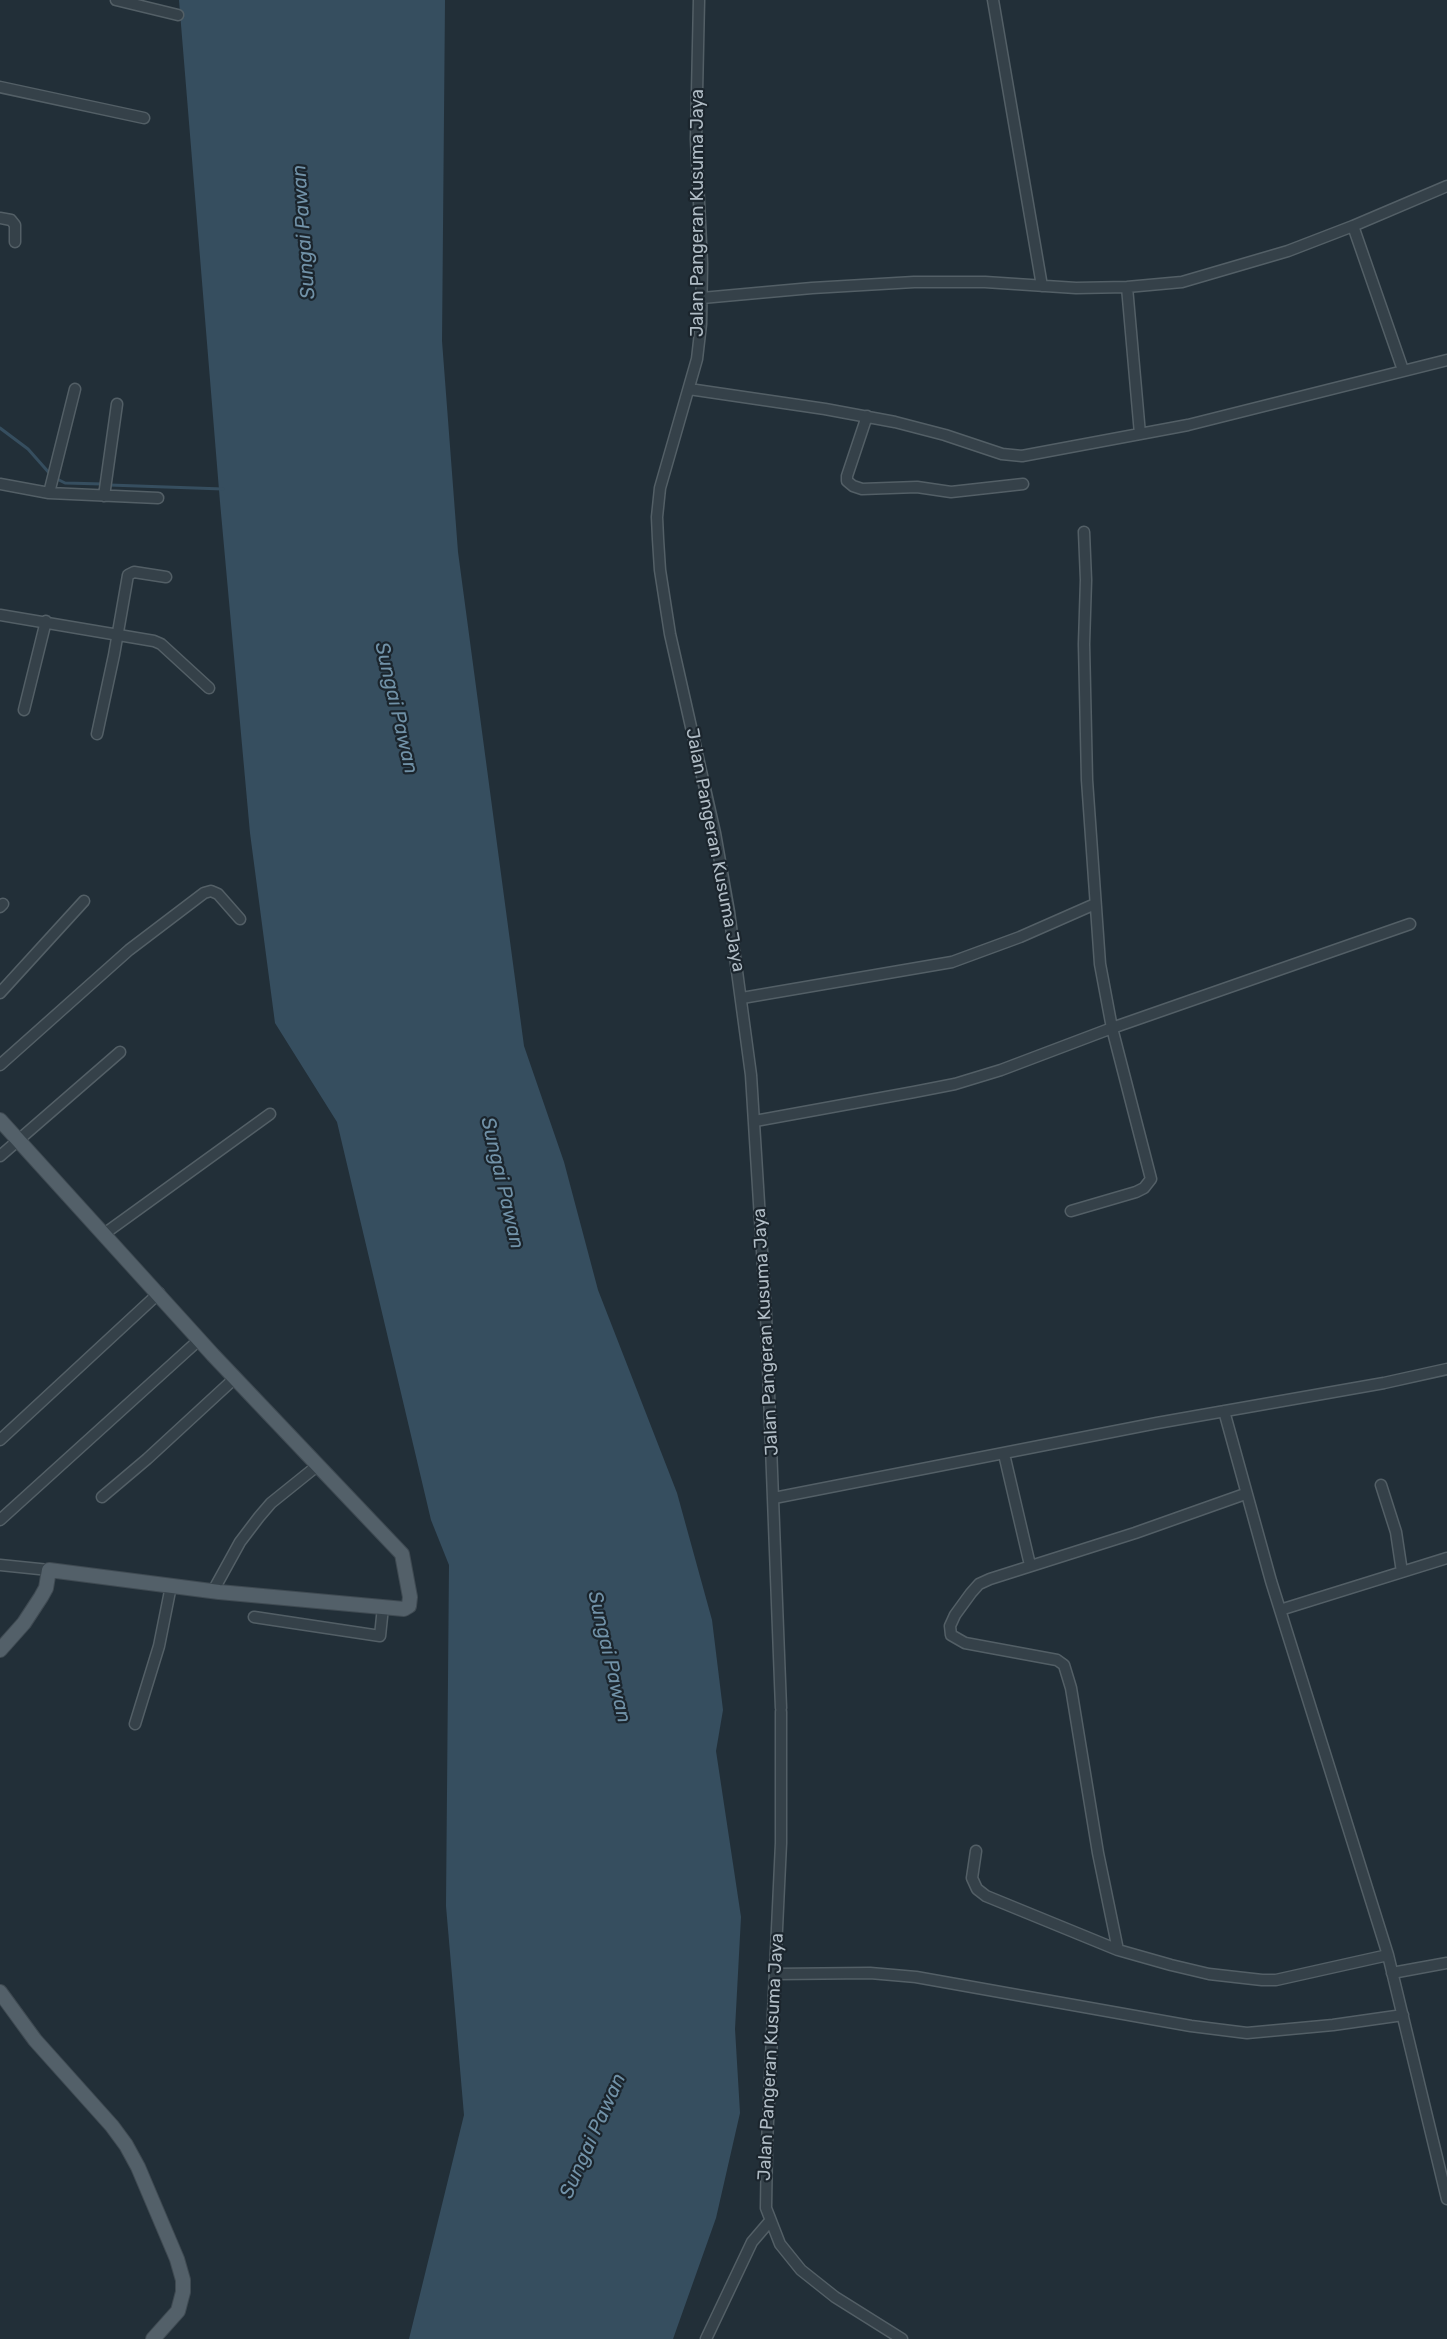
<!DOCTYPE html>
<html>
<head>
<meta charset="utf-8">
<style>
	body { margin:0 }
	canvas { display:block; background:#222f38 }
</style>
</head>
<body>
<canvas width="1447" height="2339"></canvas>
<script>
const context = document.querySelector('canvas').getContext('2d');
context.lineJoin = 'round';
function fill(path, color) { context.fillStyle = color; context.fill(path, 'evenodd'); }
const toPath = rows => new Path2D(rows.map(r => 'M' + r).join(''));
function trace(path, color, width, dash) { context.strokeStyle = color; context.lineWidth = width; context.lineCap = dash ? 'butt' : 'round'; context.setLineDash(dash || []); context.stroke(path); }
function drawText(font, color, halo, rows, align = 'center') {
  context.font = font + ' Rubik,sans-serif'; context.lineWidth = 4.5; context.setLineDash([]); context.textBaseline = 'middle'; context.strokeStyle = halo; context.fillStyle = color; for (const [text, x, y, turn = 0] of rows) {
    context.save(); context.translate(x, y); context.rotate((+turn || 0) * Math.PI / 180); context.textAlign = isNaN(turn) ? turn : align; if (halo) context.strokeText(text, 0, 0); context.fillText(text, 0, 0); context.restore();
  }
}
const water = toPath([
	[179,0,445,0,442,341,458,552,524,1046,564,1162,598,1290,677,1493,712,1620,723,1710,716,1751,741,1917,735,2029,740,2113,716,2218,673,2339,409,2339,464,2115,446,1906,449,1565,431,1520,337,1122,275,1023,250,833,220,502]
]);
const stream = toPath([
	[0,428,28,449,51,475],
	[57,479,65,483,103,484],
	[109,485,223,489]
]);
const minor = toPath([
	[116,0,178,15],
	[699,0,696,139,702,264,701,324,697,359,660,488,657,517,658,539,660,570,670,634,715,833,729,912,751,1075,766,1315,781,1708],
	[993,0,1042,286],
	[0,87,144,118],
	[0,218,11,220,15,225,15,242],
	[1353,226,1403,370],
	[1127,287,1140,434],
	[702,298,812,288,914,282,985,282,1076,288,1127,287,1182,282,1288,251,1353,226,1447,186],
	[689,389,825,409,895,422,945,435,1002,454,1022,456,1188,425,1447,360],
	[867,416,847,476,847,481,853,486,862,489,917,487,951,492,1023,484],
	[0,484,49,493,158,498],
	[49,493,75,389],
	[104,496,117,404],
	[0,615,154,641,161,644,209,688],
	[24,710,46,621],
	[97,734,114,655,128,575,134,572,166,577],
	[0,907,3,904],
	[0,993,84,901],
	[742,998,952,962,1020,937,1095,904],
	[0,1065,129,950,204,893,211,891,218,894,240,919],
	[755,1121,914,1092,955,1084,1001,1070,1112,1028,1410,924],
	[0,1156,120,1052],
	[1071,1211,1136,1192,1144,1188,1151,1179,1112,1028,1100,964,1087,780,1084,644,1086,580,1084,532],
	[104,1234,270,1114],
	[1224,1411,1271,1581,1388,1955,1447,2199],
	[0,1440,159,1293],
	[1004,1454,1030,1565],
	[1381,1485,1396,1532,1402,1572],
	[102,1497,147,1459,235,1378],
	[774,1498,1157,1423,1384,1383,1447,1369],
	[0,1520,200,1339],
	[0,1565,49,1570],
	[213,1591,240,1542,259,1517,271,1503,317,1466],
	[1280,1610,1447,1558],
	[254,1617,380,1636,383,1607],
	[781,1712,781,1843,767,2143,766,2208,780,2244,801,2270,835,2297,902,2339],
	[135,1724,159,1646,171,1586],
	[976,1851,972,1878,977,1889,986,1896,1118,1950,1171,1965,1209,1974,1262,1980,1276,1980,1388,1955],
	[1118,1950,1098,1853,1071,1688,1064,1665,1057,1660,965,1643,951,1635,950,1626,955,1615,971,1593,979,1584,990,1579,1135,1533,1245,1494],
	[1392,1973,1447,1963],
	[776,1974,870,1973,916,1977,1191,2026,1247,2033,1333,2025,1403,2015],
	[706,2339,752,2242,770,2221]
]);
const major = toPath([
	[0,1120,213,1355,402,1554,410,1597,409,1606,404,1609,219,1592,49,1570,46,1588,41,1597,24,1623,0,1650],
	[0,1992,35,2040,112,2126,126,2145,138,2167,177,2259,183,2280,183,2292,178,2311,153,2339]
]);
const streetNames = [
	["Jalan Pangeran Kusuma Jaya",698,213,-90],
	["Jalan Pangeran Kusuma Jaya",715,850,79],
	["Jalan Pangeran Kusuma Jaya",766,1332,-93],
	["Jalan Pangeran Kusuma Jaya",771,2057,-87]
];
const waterNames = [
	["Sungai Pawan",304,232,-94],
	["Sungai Pawan",396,708,77],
	["Sungai Pawan",502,1183,77],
	["Sungai Pawan",609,1657,77],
	["Sungai Pawan",593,2136,-66]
];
fill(water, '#364e5f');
trace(stream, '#364e5f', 3);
trace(minor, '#535f66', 13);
trace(major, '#3f4a52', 16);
trace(minor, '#354149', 10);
trace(major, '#536069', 14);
drawText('18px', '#b0bcc5', '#1b252d', streetNames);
drawText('italic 20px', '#7192a8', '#1b252d', waterNames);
</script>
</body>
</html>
